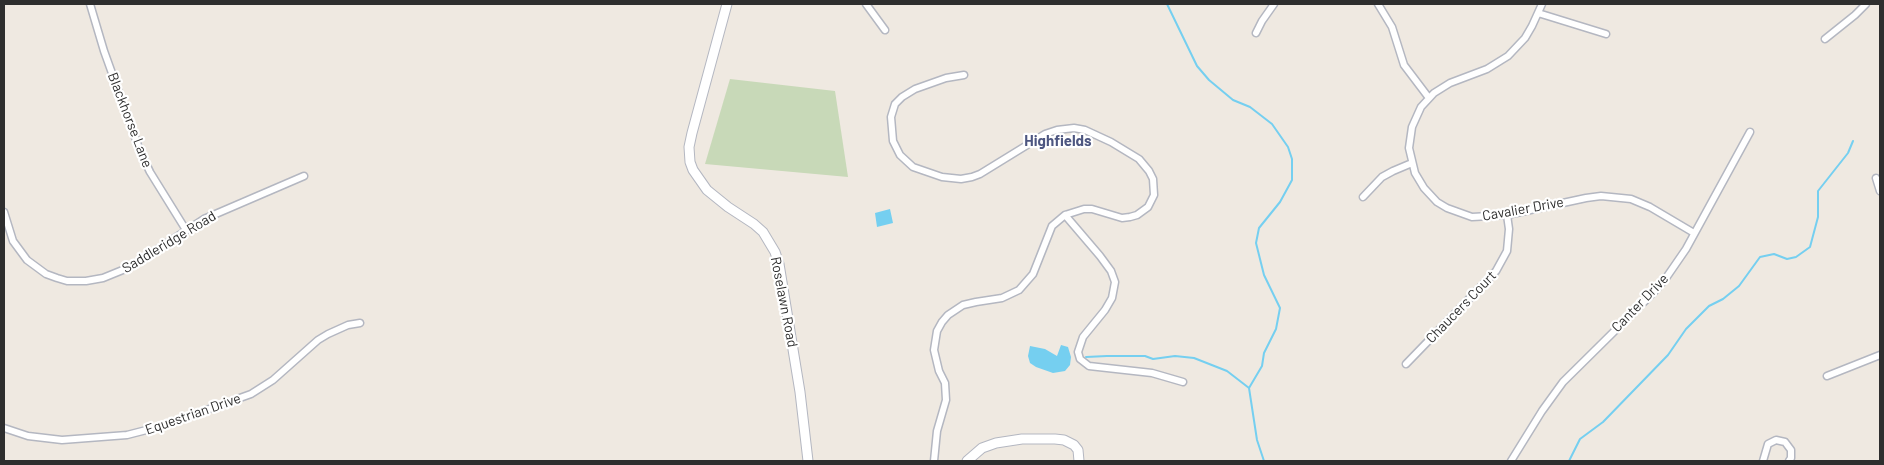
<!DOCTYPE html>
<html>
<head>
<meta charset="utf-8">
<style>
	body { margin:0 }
	#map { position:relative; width:1884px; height:465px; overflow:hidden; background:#efe9e1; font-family:Barlow,sans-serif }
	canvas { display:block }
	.frame { position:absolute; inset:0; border:5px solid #2e2e2e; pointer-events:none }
</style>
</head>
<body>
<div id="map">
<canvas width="1884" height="465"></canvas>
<div class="frame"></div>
</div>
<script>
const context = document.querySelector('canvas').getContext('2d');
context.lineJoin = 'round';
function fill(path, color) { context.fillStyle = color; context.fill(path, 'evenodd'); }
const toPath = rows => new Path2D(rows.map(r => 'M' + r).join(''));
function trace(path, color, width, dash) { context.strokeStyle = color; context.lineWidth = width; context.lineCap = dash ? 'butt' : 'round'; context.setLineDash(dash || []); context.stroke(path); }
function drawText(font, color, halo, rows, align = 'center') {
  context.font = font + ' Barlow,sans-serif'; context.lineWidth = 4.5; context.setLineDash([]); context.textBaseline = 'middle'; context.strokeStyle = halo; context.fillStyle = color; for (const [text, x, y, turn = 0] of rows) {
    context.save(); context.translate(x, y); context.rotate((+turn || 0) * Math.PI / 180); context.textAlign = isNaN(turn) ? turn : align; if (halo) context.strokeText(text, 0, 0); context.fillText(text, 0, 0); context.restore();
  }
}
const cemetery = toPath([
	[730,79,835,91,848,177,705,164]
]);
const water = toPath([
	[890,209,893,223,877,227,875,213],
	[1061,345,1068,347,1071,357,1070,365,1065,371,1053,373,1036,367,1030,363,1028,356,1030,346,1045,349,1057,356]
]);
const stream = toPath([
	[1167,4,1197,66,1209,80,1233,100,1250,107,1272,124,1288,147,1292,159,1292,180,1280,202,1259,228,1256,243,1264,275,1280,308,1276,329,1264,353,1262,366,1249,388,1257,440,1264,461],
	[1086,357,1107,356,1145,356,1153,359,1175,356,1194,358,1227,371,1249,388],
	[1569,461,1580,439,1603,422,1668,355,1686,329,1709,306,1723,299,1739,286,1760,257,1774,254,1787,259,1796,257,1810,247,1818,217,1818,191,1848,153,1853,141]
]);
const street = toPath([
	[90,4,104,51,140,151,150,172,186,230],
	[866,4,885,30],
	[1378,4,1392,27,1404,65,1429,98],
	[1542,4,1532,26,1525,38,1508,56,1487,69,1450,83,1434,93,1421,107,1412,127,1409,148,1415,173,1424,188,1437,202,1447,208,1472,217,1507,215,1586,198,1601,196,1631,199,1650,207,1694,233],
	[1538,13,1606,34],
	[1256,33,1262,21,1274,4],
	[1825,39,1855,15,1866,4],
	[1876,178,1880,191],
	[1363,197,1382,177,1393,171,1412,163],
	[4,212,13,241,27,260,46,274,57,278,67,281,86,281,103,278,130,267,204,219,304,176],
	[1065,215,1100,256,1111,271,1115,282,1112,298,1105,310,1083,337,1078,352,1080,359,1089,366,1152,373,1183,382],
	[1406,364,1496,271,1507,251,1509,229,1507,215],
	[1827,376,1880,355],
	[4,428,28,436,62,440,127,435,162,426,251,394,273,380,318,340,328,334,348,325,360,323],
	[934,461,937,431,946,400,945,383,939,371,934,350,937,331,942,322,948,315,963,305,976,302,1002,298,1019,290,1033,274,1052,226,1065,215,1084,209,1092,209,1122,218,1130,217,1137,215,1148,207,1154,195,1153,179,1149,171,1139,159,1111,142,1085,130,1074,128,1057,130,1045,134,980,174,972,177,961,179,942,177,913,167,900,155,893,141,891,117,895,104,902,97,915,89,946,78,964,75],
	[1511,461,1542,411,1563,382,1653,293,1666,278,1686,249,1750,132],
	[1763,461,1768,444,1776,440,1785,442,1791,450,1791,458,1789,461]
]);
const secondary = toPath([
	[727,4,692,133,689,147,690,162,693,170,707,190,728,207,754,224,763,232,775,252,779,264,800,392,808,461],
	[967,461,982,448,996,443,1022,439,1055,439,1064,440,1074,445,1078,450,1079,461]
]);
const streetNames = [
	["Blackhorse Lane",130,120,69],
	["Cavalier Drive",1523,209,-10],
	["Saddleridge Road",169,242,-31],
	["Roselawn Road",784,302,79],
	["Canter Drive",1640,303,-46],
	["Chaucers Court",1461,307,-46],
	["Equestrian Drive",193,414,-19]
];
const neighbourhoodNames = [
	["Highfields",1058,141]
];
fill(cemetery, '#c8d9b8');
fill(water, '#75cff0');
trace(stream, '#75cff0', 2);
trace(street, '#b4b7c1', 9);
trace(secondary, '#b4b7c1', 11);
trace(street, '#fff', 6);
trace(secondary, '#fff', 9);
drawText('14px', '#2e2e2e', '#fff', streetNames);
drawText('bold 15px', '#4d5680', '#fff', neighbourhoodNames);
</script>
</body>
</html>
